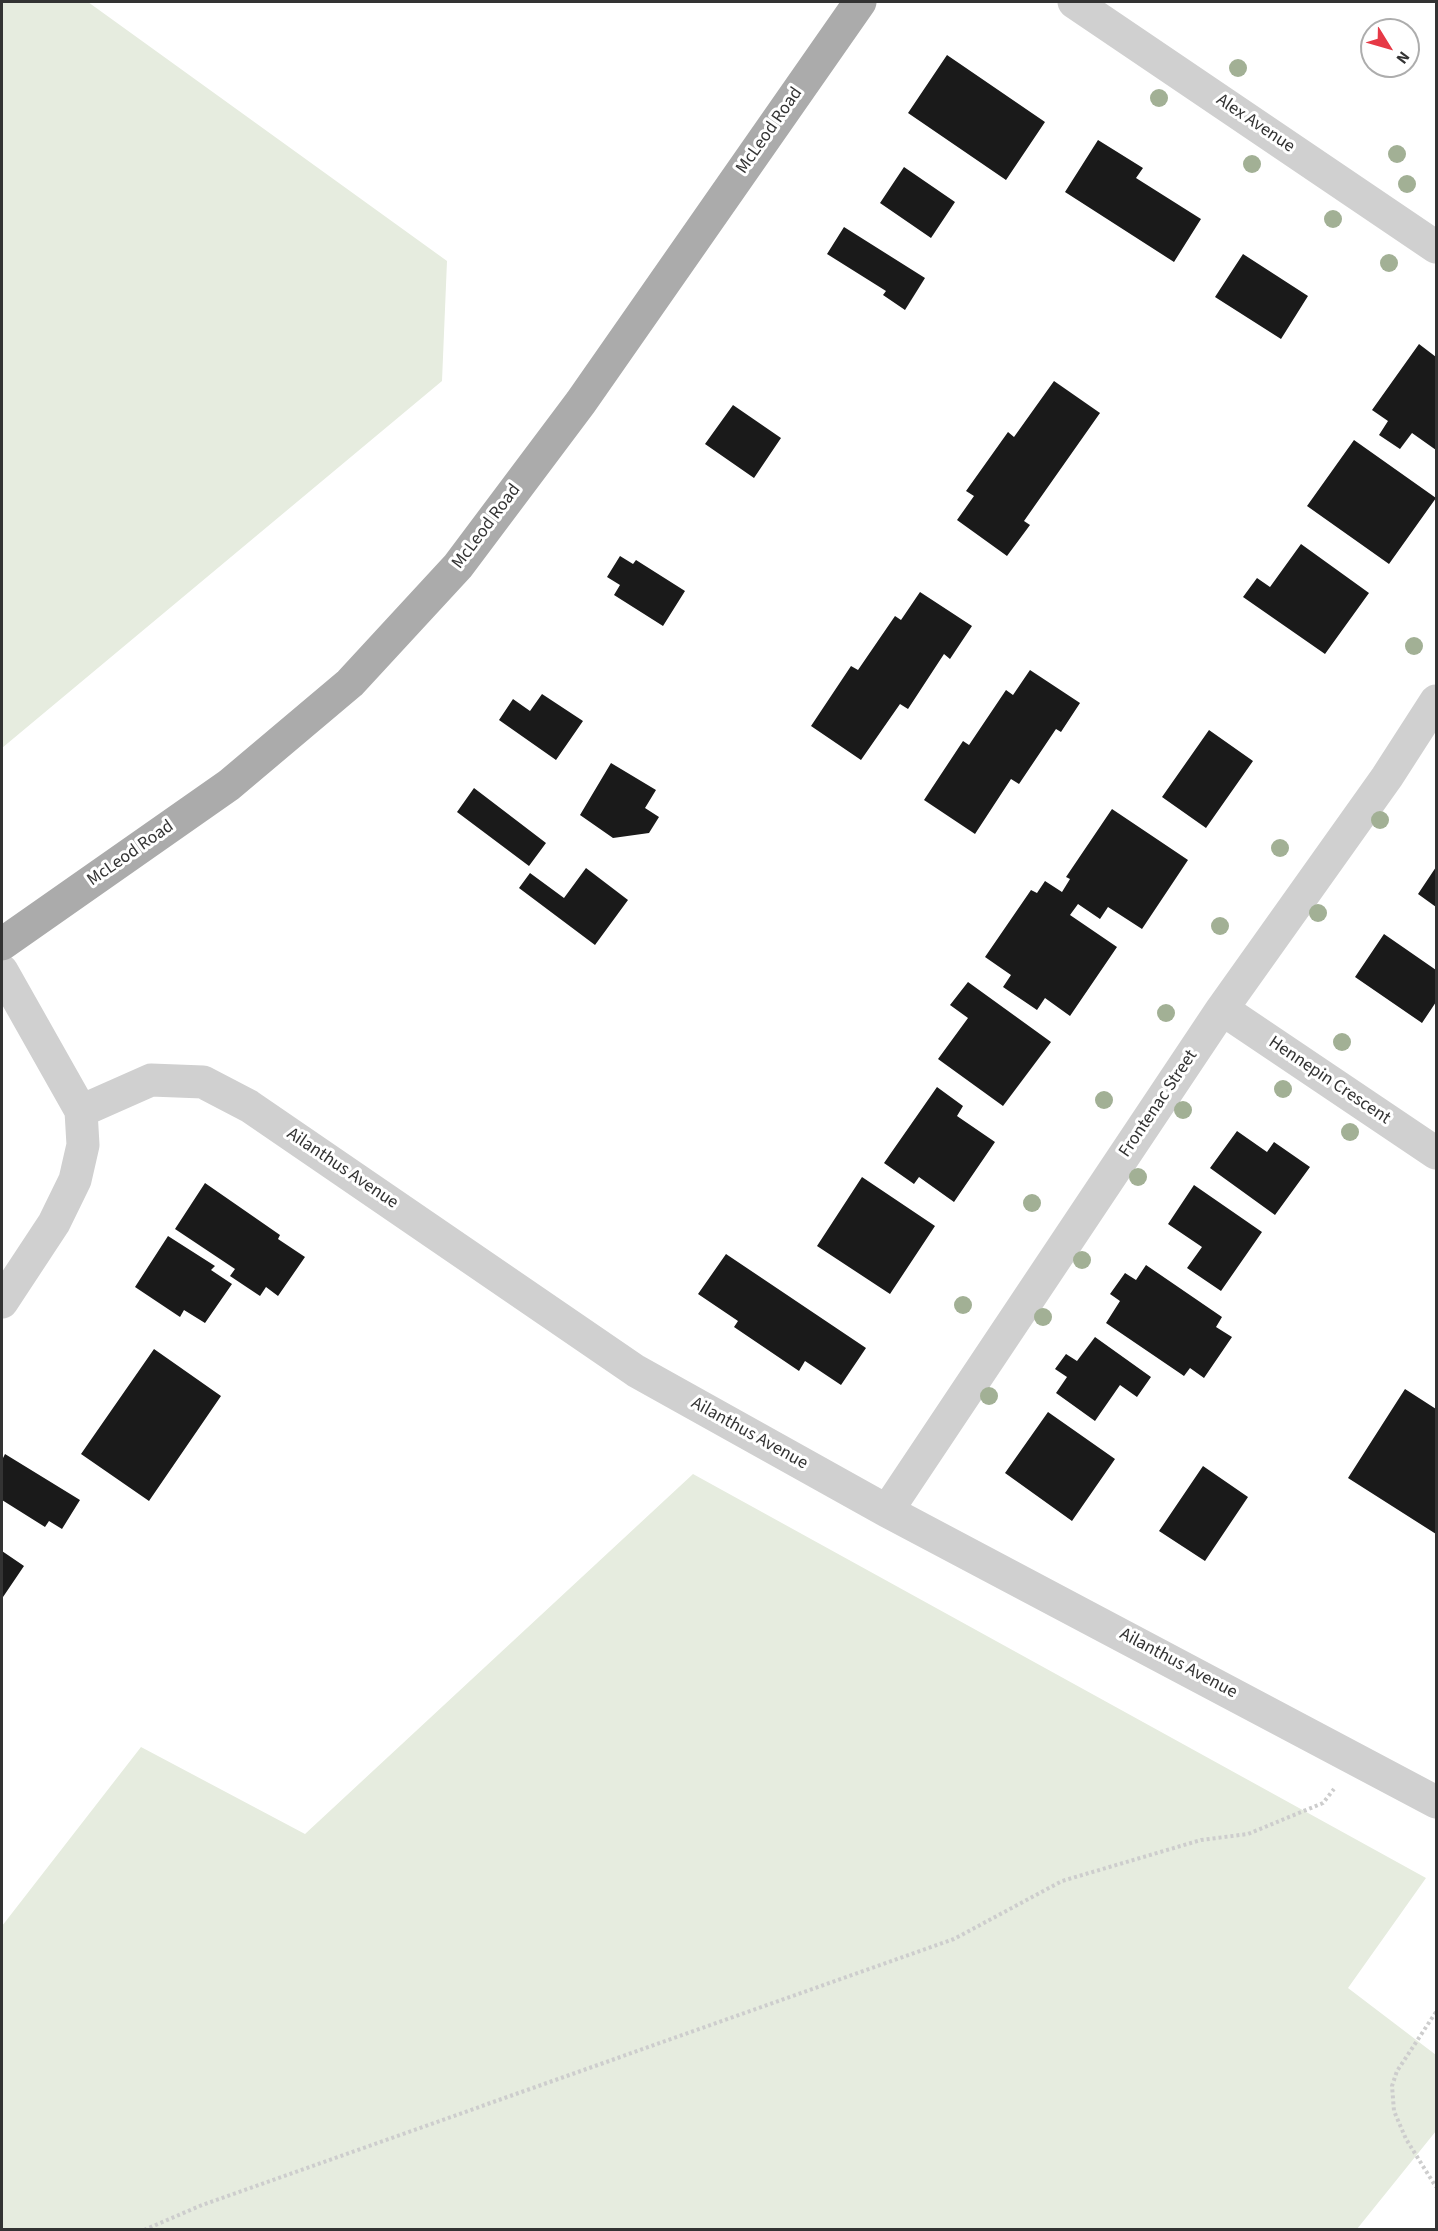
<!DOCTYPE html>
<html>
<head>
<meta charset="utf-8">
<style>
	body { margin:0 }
	#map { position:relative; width:1438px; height:2231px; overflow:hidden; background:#fff; font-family:"Source Sans 3",sans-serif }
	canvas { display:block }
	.frame { position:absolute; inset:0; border:3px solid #333; pointer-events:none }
	.north { position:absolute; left:1360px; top:18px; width:60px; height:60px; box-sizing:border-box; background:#fff; border:2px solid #adadad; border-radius:50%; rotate:127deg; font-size:16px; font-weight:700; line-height:24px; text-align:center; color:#333 }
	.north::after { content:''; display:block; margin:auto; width:21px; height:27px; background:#e63946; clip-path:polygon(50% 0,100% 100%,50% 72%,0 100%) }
</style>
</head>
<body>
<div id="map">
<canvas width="1438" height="2231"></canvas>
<div class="frame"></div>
<div class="north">N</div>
</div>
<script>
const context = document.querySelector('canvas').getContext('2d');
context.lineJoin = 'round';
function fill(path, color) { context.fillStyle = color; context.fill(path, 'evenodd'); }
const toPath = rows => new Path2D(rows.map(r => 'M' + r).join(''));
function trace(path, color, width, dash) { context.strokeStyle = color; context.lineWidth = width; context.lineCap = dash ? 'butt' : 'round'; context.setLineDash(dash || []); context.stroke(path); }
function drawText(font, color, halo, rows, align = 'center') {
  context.font = font + ' "Source Sans 3",sans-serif'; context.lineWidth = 6; context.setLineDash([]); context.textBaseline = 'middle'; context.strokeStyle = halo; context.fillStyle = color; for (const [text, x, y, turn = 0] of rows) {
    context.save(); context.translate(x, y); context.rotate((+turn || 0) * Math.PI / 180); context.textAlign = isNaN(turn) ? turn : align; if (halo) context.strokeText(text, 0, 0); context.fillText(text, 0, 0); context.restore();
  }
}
const green = toPath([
	[2,2,88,2,447,261,442,381,2,748],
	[693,1474,1426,1878,1348,1988,1436,2055,1436,2131,1357,2229,2,2229,2,1926,141,1747,305,1834]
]);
const building = toPath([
	[947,55,1045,122,1006,180,908,113],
	[1098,140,1143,168,1136,178,1201,219,1174,262,1065,192],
	[904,167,955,202,931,238,880,203],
	[844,227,925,278,905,310,883,295,886,291,827,254],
	[1243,254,1308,296,1281,339,1215,297],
	[1419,344,1436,357,1436,450,1412,433,1400,449,1379,435,1388,421,1372,410],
	[1054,381,1100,413,1024,521,1030,525,1007,556,957,520,974,496,966,491,1008,432,1014,437],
	[733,405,781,438,754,478,705,444],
	[1354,440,1436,498,1389,564,1307,506],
	[1301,544,1369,593,1325,654,1243,597,1257,578,1270,587],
	[620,556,633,564,636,560,685,591,663,626,614,595,620,585,607,577],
	[920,592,972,626,950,659,944,654,908,709,900,704,861,760,811,726,851,666,858,670,895,616,901,620],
	[1030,670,1080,703,1061,732,1056,729,1019,784,1011,779,975,834,924,800,963,741,969,745,1006,690,1013,695],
	[542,694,583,721,556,760,499,720,513,699,530,711],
	[1209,730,1253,761,1206,828,1162,797],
	[611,763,656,790,645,808,659,817,649,833,613,838,580,815],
	[474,788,546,843,529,866,457,812],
	[1112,809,1188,860,1142,929,1108,907,1100,919,1078,904,1070,915,1117,947,1070,1016,1045,998,1037,1010,1003,987,1011,975,985,957,1031,890,1037,893,1045,881,1062,892,1070,879,1066,877],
	[1436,867,1436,907,1418,894],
	[586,868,628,900,595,945,519,888,530,873,564,898],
	[1384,934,1436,970,1436,1002,1422,1023,1355,977],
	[968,982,1051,1042,1003,1106,938,1059,968,1018,950,1005],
	[937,1087,963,1106,957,1116,995,1142,954,1202,919,1177,914,1184,884,1163],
	[1237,1131,1267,1152,1274,1142,1310,1167,1275,1215,1210,1168],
	[862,1177,935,1226,890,1294,817,1246],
	[205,1183,280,1235,278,1239,305,1257,278,1296,266,1287,260,1296,230,1276,235,1269,175,1229],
	[1194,1185,1262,1232,1221,1291,1187,1268,1202,1247,1168,1224],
	[168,1236,215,1266,211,1270,232,1284,205,1323,184,1310,180,1317,135,1287],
	[726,1254,866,1348,841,1385,805,1361,799,1371,734,1327,738,1321,698,1294],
	[1146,1265,1222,1317,1216,1327,1232,1337,1204,1378,1190,1368,1184,1376,1106,1323,1120,1301,1110,1294,1125,1273,1136,1280],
	[1095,1337,1151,1377,1137,1397,1120,1385,1095,1421,1056,1393,1067,1377,1055,1369,1066,1354,1077,1361],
	[154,1349,221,1396,149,1501,81,1454],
	[1405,1389,1436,1409,1436,1534,1348,1478],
	[1048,1412,1115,1459,1072,1521,1005,1473],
	[5,1454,80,1500,62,1529,49,1521,45,1527,2,1500,2,1460],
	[1203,1466,1248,1497,1205,1561,1159,1531],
	[2,1551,24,1566,3,1597,2,1596]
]);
const path = toPath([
	[1436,2012,1397,2071,1392,2086,1394,2111,1406,2139,1436,2187],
	[144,2230,202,2205,954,1939,1062,1881,1201,1840,1248,1834,1323,1803,1334,1789]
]);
const minor = toPath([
	[1074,2,1436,247],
	[2,971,81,1111,83,1145,75,1180,54,1223,2,1302],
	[1222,1009,1436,1153],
	[81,1111,151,1080,203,1082,249,1106,636,1371,887,1511,1436,1802],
	[887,1511,1222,1009,1387,777,1436,701]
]);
const major = toPath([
	[2,944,229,785,350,683,458,566,581,402,860,2]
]);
const trees = [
	[1238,68],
	[1159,98],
	[1397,154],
	[1252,164],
	[1407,184],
	[1333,219],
	[1389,263],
	[1414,646],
	[1380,820],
	[1280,848],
	[1318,913],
	[1220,926],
	[1166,1013],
	[1342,1042],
	[1283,1089],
	[1104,1100],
	[1183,1110],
	[1350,1132],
	[1138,1177],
	[1032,1203],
	[1082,1260],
	[963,1305],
	[1043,1317],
	[989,1396]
];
const streetNames = [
	["Alex Avenue",1255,124,34],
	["McLeod Road",770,131,-55],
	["McLeod Road",487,527,-53],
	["McLeod Road",131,854,-35],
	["Hennepin Crescent",1329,1081,34],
	["Frontenac Street",1159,1104,-56],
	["Ailanthus Avenue",342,1169,34],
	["Ailanthus Avenue",749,1434,29],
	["Ailanthus Avenue",1178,1664,28]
];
fill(green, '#e6ecdf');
fill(building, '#1a1a1a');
trace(path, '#cdcdcd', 4, [3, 3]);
trace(minor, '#d0d0d0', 33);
trace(major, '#ababab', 33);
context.fillStyle = '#a2b095';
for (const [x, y] of trees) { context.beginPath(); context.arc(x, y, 9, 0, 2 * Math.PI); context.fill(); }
drawText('18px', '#333', '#fff', streetNames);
</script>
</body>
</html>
